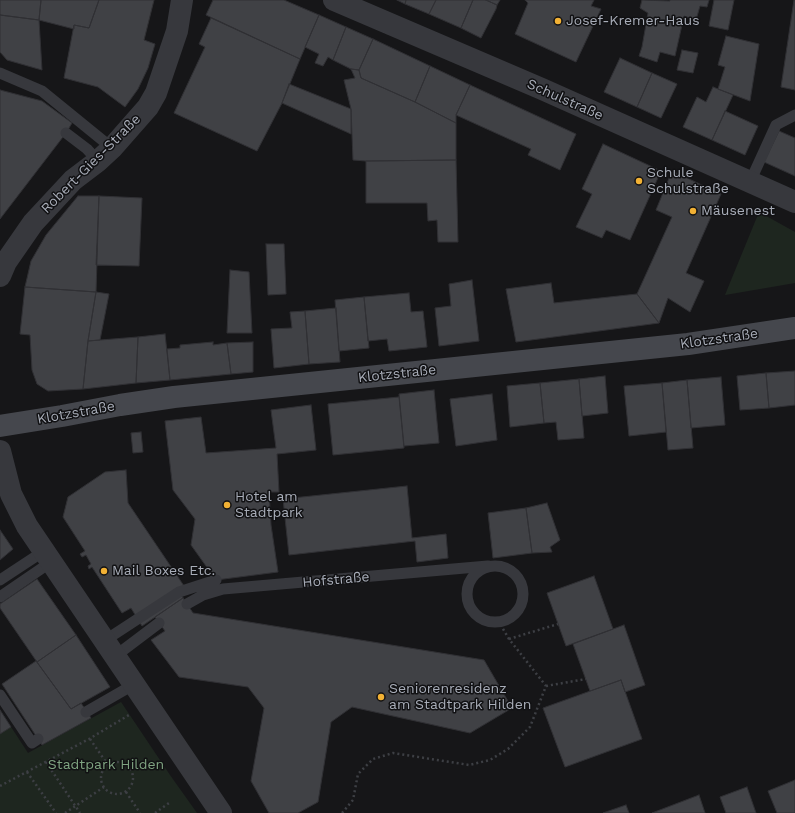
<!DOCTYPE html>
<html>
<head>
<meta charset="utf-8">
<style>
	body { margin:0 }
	canvas { display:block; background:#161618 }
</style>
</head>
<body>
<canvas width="795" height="813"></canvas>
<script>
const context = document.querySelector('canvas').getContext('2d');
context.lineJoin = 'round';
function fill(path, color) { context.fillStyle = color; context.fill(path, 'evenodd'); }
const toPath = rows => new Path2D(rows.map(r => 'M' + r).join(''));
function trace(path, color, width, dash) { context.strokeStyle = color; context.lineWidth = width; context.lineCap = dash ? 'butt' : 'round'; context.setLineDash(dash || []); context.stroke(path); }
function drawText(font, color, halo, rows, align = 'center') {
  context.font = font + ' "Work Sans",sans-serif'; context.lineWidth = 3; context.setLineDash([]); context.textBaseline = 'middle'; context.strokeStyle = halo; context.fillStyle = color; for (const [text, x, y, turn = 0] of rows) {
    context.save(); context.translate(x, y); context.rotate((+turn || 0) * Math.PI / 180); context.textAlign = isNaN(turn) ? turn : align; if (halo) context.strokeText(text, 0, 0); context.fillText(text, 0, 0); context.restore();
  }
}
const green = toPath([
	[759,212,795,232,795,283,725,295],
	[121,702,170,775,197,813,0,813,0,710,28,753]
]);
const building = toPath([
	[0,0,41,0,39,20,0,15,0,0],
	[41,0,99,0,89,28,74,25,74,29,39,20,41,0],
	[99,0,154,0,144,40,155,44,148,68,138,89,125,107,98,87,64,78,74,25,89,28,99,0],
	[213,0,284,0,319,15,300,59,206,15,213,0],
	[397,0,406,0,405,4,397,0],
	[406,0,436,0,429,14,405,4,406,0],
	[436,0,473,0,461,28,429,14,436,0],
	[473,0,486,0,497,5,496,9,481,38,461,28,473,0],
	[486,0,500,0,497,5,486,0],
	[525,0,594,0,591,6,601,9,576,62,515,34,528,3,525,0],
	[642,0,670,1,670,0,709,0,707,7,700,6,696,20,684,16,675,56,660,52,657,62,639,56,642,47,648,13,640,8,642,0],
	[714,0,734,0,728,30,709,26,714,0],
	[794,0,795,0,795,90,781,87,794,0],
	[0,15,39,20,42,70,7,60,0,52,0,15],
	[319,15,346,27,333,60,328,57,323,66,315,63,319,54,305,47,319,15],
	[211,18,300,59,282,103,257,151,174,113,205,47,199,44,211,18],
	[346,27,373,39,359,70,351,69,333,60,346,27],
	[726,36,759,44,750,101,718,89,725,67,718,65,726,36],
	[373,39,430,66,415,102,361,78,359,70,373,39],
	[682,50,698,53,693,73,677,70,682,50],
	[620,58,652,73,637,107,604,92,620,58],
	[430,66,470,85,456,115,456,123,415,102,430,66],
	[351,69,359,70,361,78,415,102,456,123,456,160,366,161,353,160,351,109,344,80,355,78,351,69],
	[652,73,677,84,661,118,637,107,652,73],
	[289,84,351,109,351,134,282,103,289,84],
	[470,85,576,134,560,170,528,155,531,149,456,115,470,85],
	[713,87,733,95,712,140,683,127,697,97,706,102,713,87],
	[0,90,42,101,72,123,66,133,0,219,0,90],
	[725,111,758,126,745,155,712,140,725,111],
	[779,131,795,138,795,176,764,162,779,131],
	[603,144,661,171,630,240,606,230,602,238,576,227,592,194,582,189,603,144],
	[456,160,458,242,438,242,437,220,428,221,427,203,366,203,366,161,456,160],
	[672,171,721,194,686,273,704,281,690,312,668,298,659,323,637,294,672,217,656,210,672,171],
	[78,196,99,196,96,292,25,287,31,261,46,235,78,196],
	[99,196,142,198,139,266,96,265,99,196],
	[266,244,284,244,286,294,268,295,266,244],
	[230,270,249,272,252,333,227,333,230,270],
	[472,280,479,341,439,346,435,308,451,306,449,284,472,280],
	[551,283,554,303,637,294,659,323,516,342,506,289,551,283],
	[25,287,96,292,88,341,83,389,48,391,37,384,32,370,30,335,20,334,25,287],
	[96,292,109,294,100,340,88,341,96,292],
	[409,293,411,312,423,311,427,347,389,351,387,339,368,341,364,297,409,293],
	[364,297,369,348,339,351,335,300,364,297],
	[336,308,340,362,309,364,305,311,336,308],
	[305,311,309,364,274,368,271,329,292,328,290,312,305,311],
	[165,334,170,380,136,383,138,337,165,334],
	[138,337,136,383,83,389,88,341,138,337],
	[213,342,213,345,227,343,231,374,170,380,167,349,180,348,180,345,213,342],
	[253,342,253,372,231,374,227,343,253,342],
	[795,371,795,405,769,408,766,373,795,371],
	[766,373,769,408,740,410,737,376,766,373],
	[605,376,608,413,582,416,579,379,605,376],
	[721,377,725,425,691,428,687,380,721,377],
	[579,379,584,438,558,440,556,422,544,423,540,383,579,379],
	[687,380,693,448,668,450,662,383,687,380],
	[540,383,544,423,510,427,507,386,540,383],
	[662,383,666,432,629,436,624,386,662,383],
	[434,390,439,443,404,446,399,394,434,390],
	[492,394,497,440,456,446,450,399,492,394],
	[399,397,404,448,333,455,328,404,399,397],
	[311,405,316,450,277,454,279,492,269,492,271,525,278,572,216,580,191,545,195,519,173,490,165,421,201,417,206,453,276,448,271,410,311,405],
	[141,432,143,452,133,453,131,433,141,432],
	[126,470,128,503,184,586,178,590,183,598,142,626,131,608,122,613,92,567,89,569,88,566,91,564,86,555,82,557,80,554,85,551,63,517,68,497,105,472,126,470],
	[407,486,412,538,446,534,448,558,417,562,415,541,289,555,283,499,407,486],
	[547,503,560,540,550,547,552,552,532,553,526,508,547,503],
	[526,508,532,553,493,558,488,513,526,508],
	[0,530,13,549,0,560,0,530],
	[594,576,613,629,566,646,547,593,594,576],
	[37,579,76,635,37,662,0,608,0,604,37,579],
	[183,598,193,613,484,660,512,708,470,733,352,707,331,722,318,802,298,813,269,813,251,781,264,708,248,687,179,677,151,640,165,631,155,617,183,598],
	[624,625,645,685,625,692,621,680,590,691,573,644,624,625],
	[76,635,110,687,71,709,37,662,76,635],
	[36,661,71,709,81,703,91,718,42,745,2,684,36,661],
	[621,680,642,739,565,767,543,708,621,680],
	[0,710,11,727,0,734,0,710],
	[795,780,795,813,777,813,768,791,795,780],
	[747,787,756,813,726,813,720,797,747,787],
	[699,795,705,813,652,813,699,795],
	[626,805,629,813,603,813,626,805]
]);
const path = toPath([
	[509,639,558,624],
	[546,686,586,679],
	[90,739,108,765],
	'101 778a16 16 0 1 1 32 0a16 16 0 1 1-32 0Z',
	[46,762,80,813],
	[27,772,56,813],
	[0,786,89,739,129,715],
	[126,792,140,813],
	[65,813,104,787],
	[155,813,169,803],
	[342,813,353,800,358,774,373,759,393,753,469,765,490,760,508,749,530,727,546,686,509,639,499,622]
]);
const service = toPath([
	[0,73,42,91,112,148],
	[66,133,87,149,98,161],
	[750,182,776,125,795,115],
	'467 594a28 28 0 1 1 56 0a28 28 0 1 1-56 0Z',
	[0,580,44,551],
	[0,597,51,562],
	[187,604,203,595,223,589,488,566],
	[104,641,179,592,216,580],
	[114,657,159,623],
	[0,695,32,743,38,739],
	[86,712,133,685]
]);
const minor = toPath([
	[334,0,542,89,795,202],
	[0,276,6,262,33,223,73,180,98,161,112,148,148,107,156,93,177,31,182,0],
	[0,451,11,494,27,526,221,813]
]);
const secondary = toPath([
	[0,426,62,416,120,405,174,397,688,344,795,328]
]);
const markers = [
	[558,21,4,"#f2b134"],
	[639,181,4,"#f2b134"],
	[693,211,4,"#f2b134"],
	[227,505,4,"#f2b134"],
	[104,571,4,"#f2b134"],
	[381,697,4,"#f2b134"]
];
const poiNames = [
	["Josef-Kremer-Haus",566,21],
	["Schule",647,173],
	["Schulstraße",647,189],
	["Mäusenest",701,211],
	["Hotel am",235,497],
	["Stadtpark",235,513],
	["Mail Boxes Etc.",112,571],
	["Seniorenresidenz",389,689],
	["am Stadtpark Hilden",389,705]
];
const streetNames = [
	["Schulstraße",565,100,24],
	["Robert-Gies-Straße",91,164,-45],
	["Klotzstraße",719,339,-8],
	["Klotzstraße",397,374,-6],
	["Klotzstraße",76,413,-10],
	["Hofstraße",336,580,-5]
];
const parkNames = [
	["Stadtpark Hilden",106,765]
];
fill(green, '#1e261f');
fill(building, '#404145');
trace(building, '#303034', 1);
trace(path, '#3d3f44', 2.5, [2, 3]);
trace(service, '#37383d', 11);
trace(minor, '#37383d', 22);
trace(secondary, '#45474d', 22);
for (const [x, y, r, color] of markers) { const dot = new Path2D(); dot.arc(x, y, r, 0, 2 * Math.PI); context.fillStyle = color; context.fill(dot); trace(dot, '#111113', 1.5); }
drawText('14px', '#a8adb8', '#111113', poiNames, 'left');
drawText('14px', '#a8adb8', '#111113', streetNames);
drawText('14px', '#7fa381', '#111113', parkNames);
</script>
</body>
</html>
